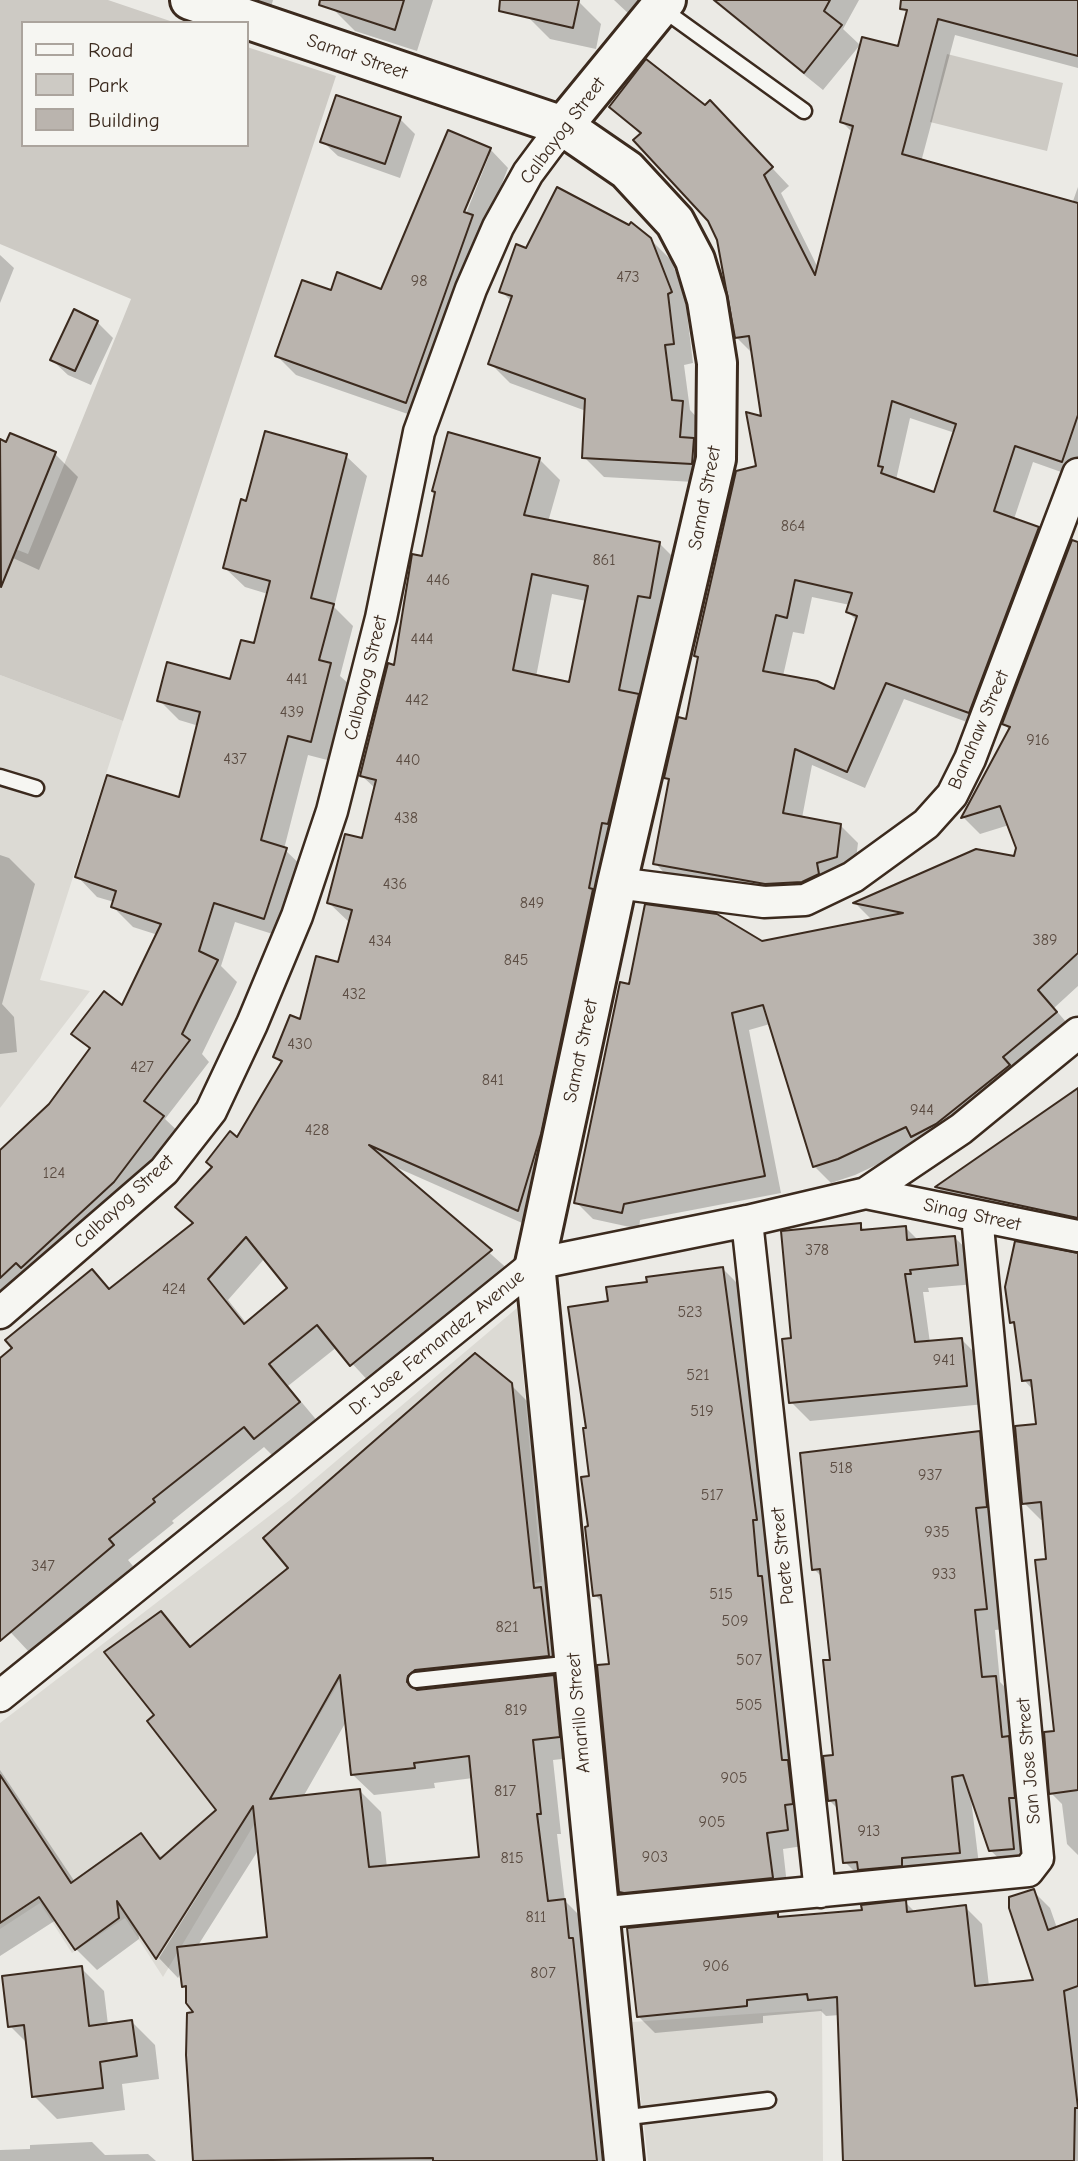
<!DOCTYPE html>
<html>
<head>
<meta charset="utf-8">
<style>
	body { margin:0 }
	#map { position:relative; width:1078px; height:2161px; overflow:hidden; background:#ebeae5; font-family:"Comic Neue",sans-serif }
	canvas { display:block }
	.legend { position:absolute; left:21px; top:21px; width:228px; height:126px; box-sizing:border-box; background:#f6f6f2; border:2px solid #aba49d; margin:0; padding:9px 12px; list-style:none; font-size:21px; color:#3b2a1e }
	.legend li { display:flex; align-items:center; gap:14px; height:35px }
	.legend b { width:35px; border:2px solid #aba49d }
</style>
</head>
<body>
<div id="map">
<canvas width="1078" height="2161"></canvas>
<ul class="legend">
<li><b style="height:9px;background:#f6f6f2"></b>Road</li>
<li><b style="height:19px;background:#cdcac4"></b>Park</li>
<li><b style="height:19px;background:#bab4ae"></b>Building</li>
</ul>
</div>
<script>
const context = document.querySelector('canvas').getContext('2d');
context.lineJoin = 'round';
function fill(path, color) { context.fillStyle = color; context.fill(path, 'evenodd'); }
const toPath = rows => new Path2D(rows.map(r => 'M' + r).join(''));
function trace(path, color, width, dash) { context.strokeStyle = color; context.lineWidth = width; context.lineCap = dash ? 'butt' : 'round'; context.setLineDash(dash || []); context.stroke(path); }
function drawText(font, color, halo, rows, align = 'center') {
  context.font = font + ' "Comic Neue",sans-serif'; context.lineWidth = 6; context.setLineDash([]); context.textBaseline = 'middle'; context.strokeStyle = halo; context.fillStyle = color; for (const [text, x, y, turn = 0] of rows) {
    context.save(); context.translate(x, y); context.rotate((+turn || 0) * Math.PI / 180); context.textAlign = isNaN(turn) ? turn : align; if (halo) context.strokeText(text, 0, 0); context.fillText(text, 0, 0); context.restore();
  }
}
const built = toPath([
	[0,675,123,721,40,980,90,991,0,1108],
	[517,1308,542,1582,384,1607,163,1977,125,1918,72,1953,40,1903,0,1929,0,1723,290,1500],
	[822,2009,823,2161,648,2161,632,2022]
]);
const green = toPath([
	[0,0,108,0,176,23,23,23,23,145,247,145,247,47,336,76,123,721,0,675,0,543,28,554,131,299,0,244],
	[947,54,1063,83,1047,151,930,122]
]);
const shadow = toPath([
	[236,0,273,0,270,11],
	[335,0,433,0,417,51,355,31,332,8],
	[530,0,578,1,601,24,596,49,550,39,527,16],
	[614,0,644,0,630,15],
	[712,0,859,0,843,29,860,45,823,90],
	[911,0,1065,0,1078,4,1078,68,955,35,921,162,1072,204,1078,187,1078,478,1033,462,1014,519,1038,528,1056,545,986,729,904,699,865,788,812,765,802,818,840,825,858,843,854,874,820,899,672,881,655,863,671,782,666,777,687,721,699,659,696,655,758,467,763,418,754,355,737,338,718,239,709,220,641,135,611,107,705,107,727,120,789,186,781,193,818,268,853,133,842,122,899,48],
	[910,418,955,433,935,494,896,480],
	[812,597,850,605,848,612,857,621,835,691,783,676,793,632,804,634],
	[400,119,415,134,400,178,338,156,322,141],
	[490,149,508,168,484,229,425,420,296,375,277,356,332,293,382,291],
	[485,156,489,156,463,221,460,219],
	[650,239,671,260,691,312,687,314,693,363,684,365,690,410,702,423,712,483,604,477,584,457,586,411,510,383,490,363,512,302,501,291,527,250],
	[0,255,14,268,0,303],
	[75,312,97,322,113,338,91,385,68,375,52,360],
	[0,441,55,454,78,477,39,570,0,552],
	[346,456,367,476,334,607,353,626,340,676,350,685,331,761,308,755,284,849,306,870,285,938,235,922,221,966,237,982,202,1054,209,1062,165,1119,184,1137,0,1306,0,1153,50,1106,90,1050,74,1033,123,1007,158,935,133,927,113,907,114,902,97,897,77,876,180,799,199,726,179,720,159,700,232,681,255,645,268,594,245,587,224,567,247,503],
	[539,459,560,480,548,522,659,543,680,564,670,618,658,615,538,1230,391,1165,511,1272,372,1385,337,1347,288,1386,319,1423,275,1458,264,1447,172,1521,174,1523,128,1560,133,1566,30,1653,0,1621,0,1360,92,1271,111,1290,194,1224,237,1140,282,1064,275,1056,339,964,350,923,329,903,363,840,376,789,362,776,423,558],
	[552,594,586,601,570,684,536,677],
	[265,1258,290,1289,247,1324,228,1300],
	[1078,631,1078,986,1054,1008,1073,1030,921,1144,855,1175,831,1183,814,1166,770,1024,749,1030,781,1193,640,1220,639,1229,593,1219,576,1202,631,986,761,943,873,921,856,904,976,851,1015,858,1018,847,1009,825,980,834,964,818,1010,730,1004,724],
	[0,855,9,858,35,884,2,1004,14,1017,17,1052,0,1054],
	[1078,1090,1078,1230,953,1203,937,1187],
	[860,1225,866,1231,905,1227,919,1241,955,1238,974,1256,976,1284,928,1288,929,1292,923,1292,930,1343,961,1339,980,1358,985,1404,810,1421,791,1402,793,1339],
	[1078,1254,1078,1855,1067,1844,1062,1804,1051,1793,1056,1732,1044,1520,1041,1520,1024,1503,1038,1425,1034,1391,1024,1380,1017,1327,1012,1322],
	[723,1269,739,1285,772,1535,803,1846,783,1849,788,1894,637,1907,621,1891,611,1665,604,1604,595,1595,588,1430,610,1302],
	[511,1385,532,1406,568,1676,554,1678,574,1697,580,1757,553,1760,561,1834,557,1834,565,1901,585,1921,615,2161,196,2161,188,2055,196,2014,184,1986,182,1971,178,1978,159,1958,237,1833,233,1833,138,1928,139,1939,97,1970,76,1949,56,1920,0,1956,0,1770,75,1882,141,1835,163,1859,219,1810,157,1715,161,1613,193,1648],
	[347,1720,353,1775,374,1795,435,1788,434,1783,473,1778,481,1859,387,1868,381,1812,360,1791,303,1797],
	[259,1849,269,1939,197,1947],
	[979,1432,999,1452,1006,1629,995,1630,1000,1682,1016,1698,1033,1868,1011,1870,990,1850,971,1799,980,1873,865,1882,845,1862,839,1810,829,1800,835,1757,832,1661,823,1578,814,1569],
	[1033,1891,1050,1908,1057,1928,1078,1921,1078,2161,845,2161,840,2015,826,2016,821,2011,763,2016,763,2023,655,2033,638,2016,777,1915,781,1919,864,1912,905,1902,915,1912,965,1907,982,1924,989,1986,1036,1982],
	[81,1968,104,1991,108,2025,132,2022,155,2045,159,2079,122,2084,125,2110,57,2119,34,2096,28,2044,10,2026],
	[92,2142,105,2155,148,2154,156,2161,0,2161,0,2150,30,2149,30,2145]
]);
const building = toPath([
	[320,0,404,0,395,30,319,5,320,0],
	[500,0,579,0,573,28,499,11,500,0],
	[714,0,830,0,824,11,842,25,804,73,714,0],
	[901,0,1078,0,1078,56,938,19,902,154,1078,203,1078,415,1062,462,1015,446,994,511,1039,527,969,713,886,683,847,772,795,749,783,813,841,824,837,857,817,863,819,874,802,882,765,884,653,864,669,779,664,778,678,717,686,719,698,657,694,656,736,471,756,466,746,412,761,416,749,336,735,338,717,240,708,221,633,140,641,133,609,107,646,59,705,105,710,100,773,167,764,175,815,275,853,126,840,122,862,37,898,46,907,10,900,9,901,0],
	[892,401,956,424,934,492,881,473,883,467,878,466,892,401],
	[795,580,852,593,846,612,857,616,834,689,817,681,763,671,776,615,787,618,795,580],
	[336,95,401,117,385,164,320,142,336,95],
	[448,130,491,148,464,212,473,215,406,403,275,356,302,280,331,290,337,272,381,289,448,130],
	[557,187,629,225,631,222,651,238,672,292,668,294,674,344,665,345,672,400,683,401,680,437,694,438,692,464,582,458,585,399,488,364,512,296,499,292,516,244,526,248,557,187],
	[74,309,98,321,75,371,50,360,74,309],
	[265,431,347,454,311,598,334,604,319,660,331,663,311,742,288,736,261,840,287,848,264,919,214,903,199,951,218,960,182,1034,190,1040,144,1101,164,1116,114,1182,21,1268,16,1263,0,1278,0,1150,49,1104,90,1048,71,1034,104,991,122,1005,161,924,111,907,116,891,75,877,107,775,179,797,200,712,157,701,167,662,230,679,241,640,254,643,270,581,223,568,241,499,246,501,265,431],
	[448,432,540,458,524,515,660,542,650,598,638,596,619,690,639,694,608,824,602,823,589,888,593,889,541,1134,518,1211,369,1145,492,1250,350,1366,317,1325,269,1364,300,1402,254,1439,244,1427,153,1499,155,1502,109,1539,114,1545,0,1641,0,1358,12,1348,5,1340,92,1269,109,1289,193,1223,175,1207,212,1167,206,1162,230,1131,237,1137,282,1061,273,1057,290,1015,300,1019,316,956,338,962,352,910,327,903,345,834,362,838,376,780,360,776,388,663,394,665,412,554,422,556,435,492,432,491,448,432],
	[532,574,588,586,569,682,513,670,532,574],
	[246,1237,287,1288,244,1324,208,1279,246,1237],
	[10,433,56,452,1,587,0,439,6,442,10,433],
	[1072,540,1078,542,1078,953,1038,990,1057,1012,1003,1057,1010,1065,936,1124,911,1137,906,1127,838,1159,813,1167,763,1005,732,1013,765,1176,624,1204,622,1213,574,1203,620,982,629,984,645,904,717,914,762,941,903,913,853,903,976,849,1014,856,1016,848,1000,806,961,818,1010,727,1002,724,1072,540],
	[1078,1088,1078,1218,935,1187,1078,1088],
	[861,1223,861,1230,906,1226,907,1240,955,1236,958,1265,910,1270,911,1274,905,1274,915,1342,962,1338,967,1386,789,1403,782,1339,791,1338,781,1231,861,1223],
	[1015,1241,1078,1253,1078,1790,1049,1794,1044,1732,1054,1731,1035,1560,1046,1559,1041,1502,1022,1504,1015,1426,1036,1424,1031,1380,1022,1381,1014,1322,1010,1323,1005,1287,1015,1241],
	[723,1267,757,1520,753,1520,758,1576,762,1576,782,1760,788,1760,793,1804,785,1805,788,1830,767,1833,773,1878,624,1893,619,1892,597,1665,609,1664,601,1595,593,1596,585,1527,588,1526,581,1477,589,1476,583,1428,586,1428,568,1307,608,1301,606,1287,647,1282,646,1277,723,1267],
	[475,1353,512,1383,534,1588,541,1587,549,1656,415,1670,408,1676,407,1682,417,1690,554,1675,560,1737,533,1740,541,1814,537,1814,548,1901,565,1899,569,1938,573,1938,597,2161,433,2161,433,2158,193,2161,186,2055,187,2013,193,2012,186,2003,186,1986,182,1987,177,1947,267,1937,253,1806,156,1959,117,1901,119,1918,75,1950,39,1897,0,1923,0,1775,71,1883,141,1833,160,1859,216,1810,147,1721,154,1715,104,1652,161,1611,190,1647,288,1568,263,1538,475,1353],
	[340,1675,351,1775,415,1768,414,1763,469,1756,479,1857,369,1867,360,1789,270,1799,340,1675],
	[980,1431,987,1507,976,1508,987,1609,975,1610,982,1677,996,1676,1002,1737,1009,1736,1015,1798,1009,1798,1014,1849,989,1851,963,1775,952,1777,960,1853,902,1858,902,1866,858,1870,857,1862,843,1863,836,1800,828,1801,823,1756,833,1755,823,1660,830,1660,820,1569,812,1570,800,1453,980,1431],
	[1034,1889,1048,1930,1078,1919,1078,1986,1064,1991,1078,2108,1075,2108,1074,2161,843,2161,837,1997,808,2000,807,1994,747,2000,747,2006,637,2017,627,1928,778,1913,778,1917,862,1910,861,1905,906,1900,907,1912,966,1905,975,1986,1033,1980,1009,1908,1009,1897,1034,1889],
	[82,1966,89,2026,132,2020,137,2056,100,2062,103,2088,32,2097,24,2025,8,2027,2,1976,82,1966]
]);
const lane = toPath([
	[661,8,804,111],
	[0,777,36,788],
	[416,1680,573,1663],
	[621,2118,768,2100]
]);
const street = toPath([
	[617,883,764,902,805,900,853,877,926,824,952,795,970,759,1078,474],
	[866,1193,1078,1236],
	[747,1221,820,1892],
	[0,1313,164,1171,211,1111,252,1024,297,916,332,811,381,618,419,432,471,289,498,227,528,173,563,126],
	[0,1696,535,1264,747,1221,866,1193,961,1129,1078,1033],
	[597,1913,1028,1871,1038,1858,977,1216]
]);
const secondary = toPath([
	[190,0,563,126,627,170,675,222,695,260,707,300,717,363,716,459,617,883,535,1264,624,2161],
	[563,126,666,0]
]);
const numberNames = [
	["473",628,277],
	["98",419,281],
	["864",793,526],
	["861",604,560],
	["446",438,580],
	["444",422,639],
	["441",297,679],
	["442",417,700],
	["439",292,712],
	["916",1038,740],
	["437",235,759],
	["440",408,760],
	["438",406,818],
	["436",395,884],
	["849",532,903],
	["389",1045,940],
	["434",380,941],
	["845",516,960],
	["432",354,994],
	["430",300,1044],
	["427",142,1067],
	["841",493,1080],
	["944",922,1110],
	["428",317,1130],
	["124",54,1173],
	["378",817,1250],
	["424",174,1289],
	["523",690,1312],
	["941",944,1360],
	["521",698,1375],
	["519",702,1411],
	["518",841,1468],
	["937",930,1475],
	["517",712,1495],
	["935",937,1532],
	["347",43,1566],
	["933",944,1574],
	["515",721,1594],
	["509",735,1621],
	["821",507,1627],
	["507",749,1660],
	["505",749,1705],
	["819",516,1710],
	["905",734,1778],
	["817",505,1791],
	["905",712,1822],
	["913",869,1831],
	["903",655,1857],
	["815",512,1858],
	["811",536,1917],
	["906",716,1966],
	["807",543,1973]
];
const streetNames = [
	["Samat Street",357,57,19],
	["Calbayog Street",563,131,-53],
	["Samat Street",705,498,-79],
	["Calbayog Street",366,678,-76],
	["Banahaw Street",979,730,-67],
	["Samat Street",581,1051,-78],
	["Calbayog Street",124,1202,-43],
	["Sinag Street",972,1215,12],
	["Dr. Jose Fernandez Avenue",437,1343,-39],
	["Paete Street",783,1556,-96],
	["Amarillo Street",579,1713,-95],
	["San Jose Street",1029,1761,-95]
];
fill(built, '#dcdad4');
fill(green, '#cdcac4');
fill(shadow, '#0003');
fill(building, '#bab4ae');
trace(building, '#3b2a1e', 2);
trace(lane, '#3b2a1e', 19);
trace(street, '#3b2a1e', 35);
trace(secondary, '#3b2a1e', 44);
trace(lane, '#f6f6f2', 14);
trace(street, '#f6f6f2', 30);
trace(secondary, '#f6f6f2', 38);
drawText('16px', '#5b4c42', null, numberNames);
drawText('19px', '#3b2a1e', '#f6f6f2', streetNames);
</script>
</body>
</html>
